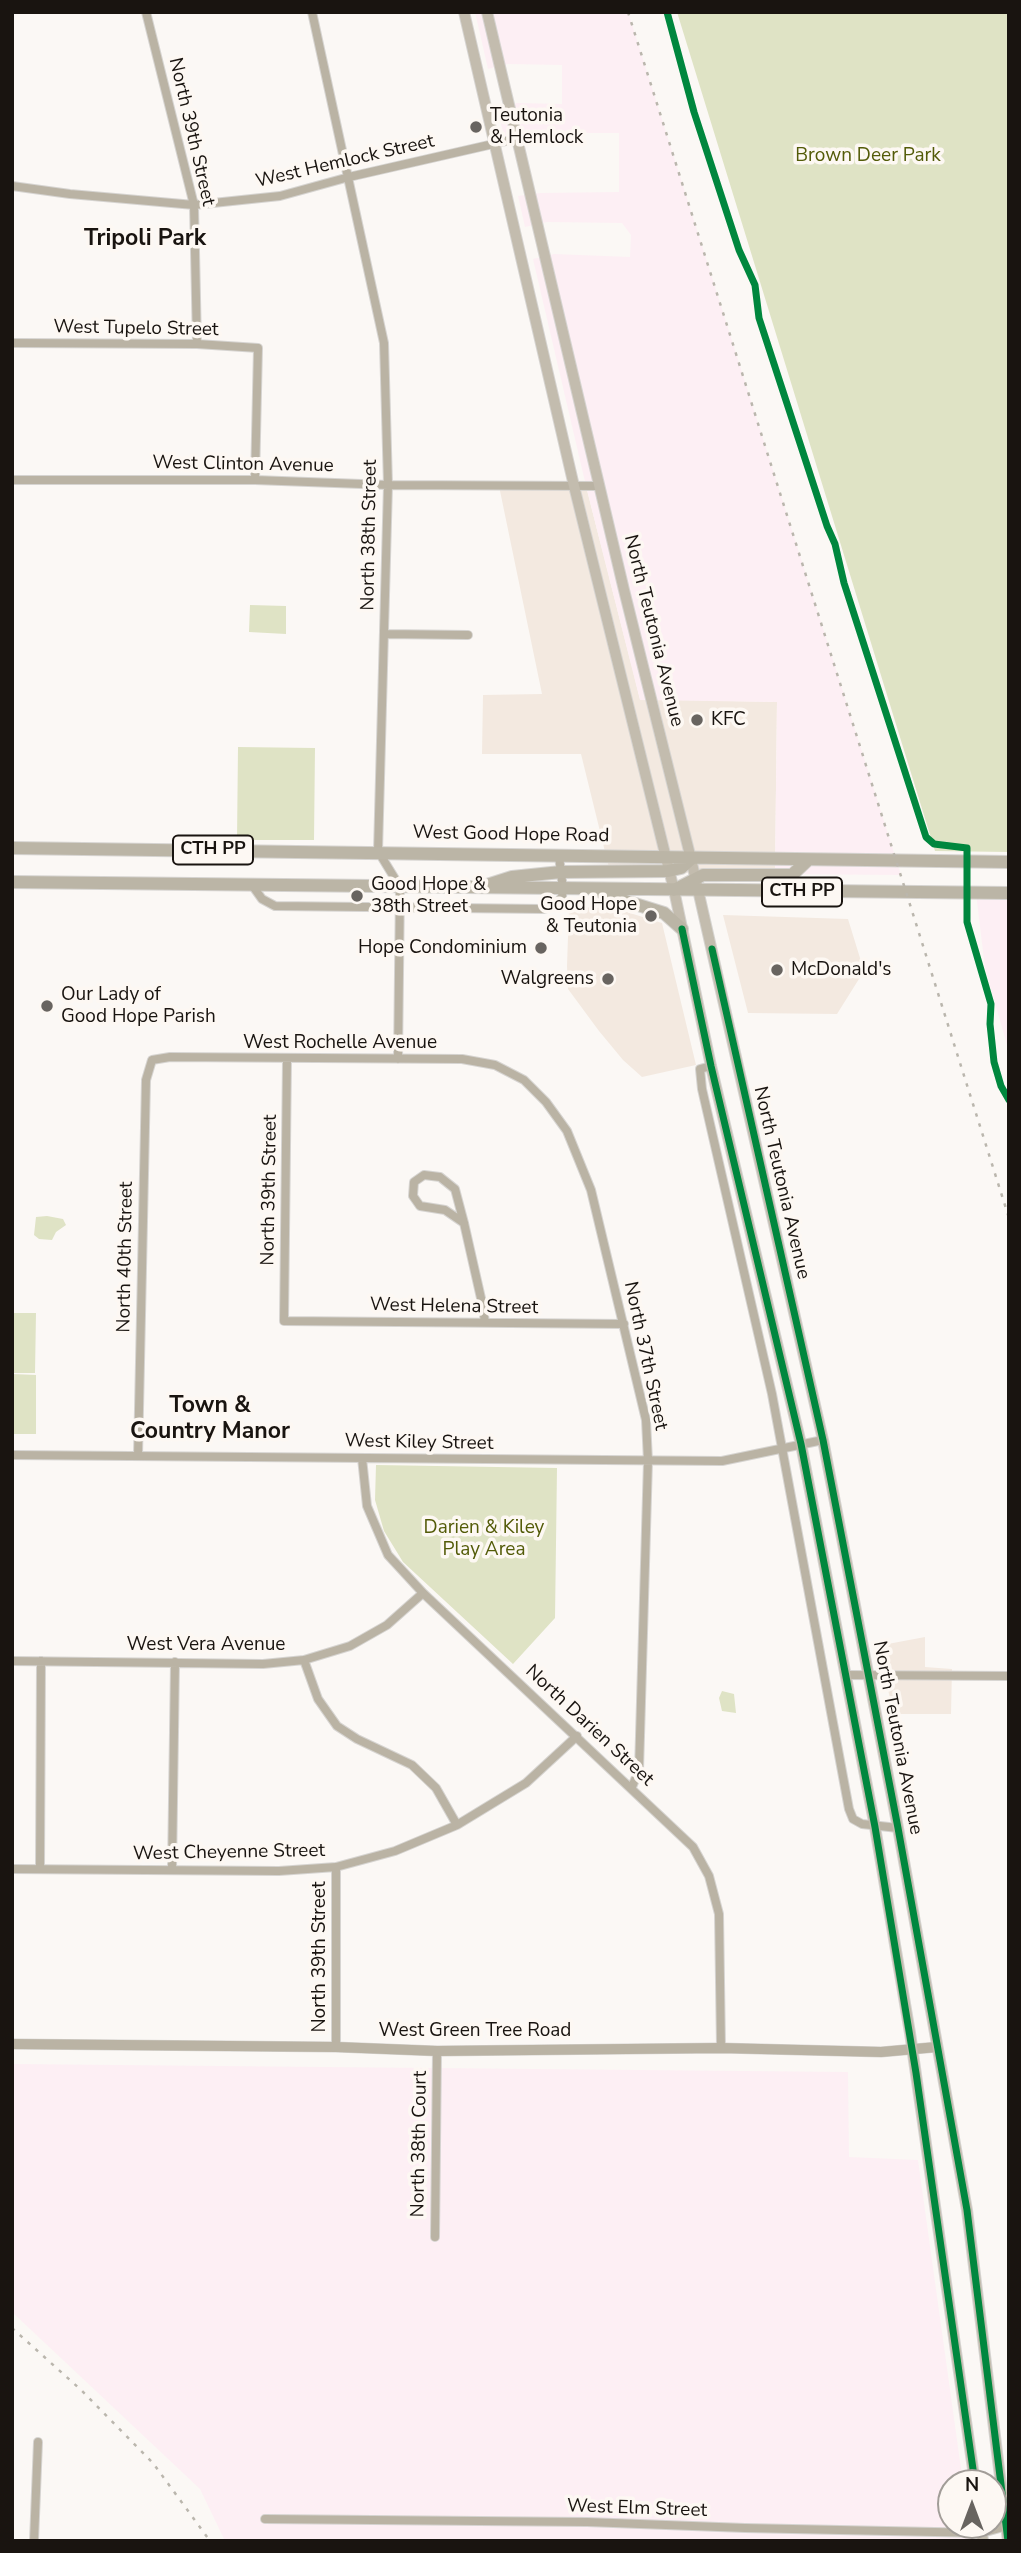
<!DOCTYPE html>
<html>
<head>
<meta charset="utf-8">
<style>
	body { margin:0 }
	#map { position:relative; width:1021px; height:2553px; overflow:hidden; background:#fbf8f5; font-family:"Nunito Sans",sans-serif }
	canvas { display:block }
	.frame { position:absolute; inset:0; border:14px solid #191410; pointer-events:none }
	.north { position:absolute; left:937px; top:2469px; width:70px; height:70px; box-sizing:border-box; background:#fdf8f3; border:2px solid #a29d98; border-radius:50%; rotate:0deg; font-size:19px; font-weight:700; line-height:28px; text-align:center; color:#191410 }
	.north::after { content:''; display:block; margin:auto; width:24px; height:32px; background:#686460; clip-path:polygon(50% 0,100% 100%,50% 72%,0 100%) }
</style>
</head>
<body>
<div id="map">
<canvas width="1021" height="2553"></canvas>
<div class="frame"></div>
<div class="north">N</div>
</div>
<script>
const context = document.querySelector('canvas').getContext('2d');
context.lineJoin = 'round';
function fill(path, color) { context.fillStyle = color; context.fill(path, 'evenodd'); }
const toPath = rows => new Path2D(rows.map(r => 'M' + r).join(''));
function trace(path, color, width, dash) { context.strokeStyle = color; context.lineWidth = width; context.lineCap = dash ? 'butt' : 'round'; context.setLineDash(dash || []); context.stroke(path); }
function drawText(font, color, halo, rows, align = 'center') {
  context.font = font + ' "Nunito Sans",sans-serif'; context.lineWidth = 7; context.setLineDash([]); context.textBaseline = 'middle'; context.strokeStyle = halo; context.fillStyle = color; for (const [text, x, y, turn = 0] of rows) {
    context.save(); context.translate(x, y); context.rotate((+turn || 0) * Math.PI / 180); context.textAlign = isNaN(turn) ? turn : align; if (halo) context.strokeText(text, 0, 0); context.fillText(text, 0, 0); context.restore();
  }
}
const built = toPath([
	[499,486,586,486,640,699,777,702,775,874,610,872,581,754,482,754,483,695,542,694],
	[569,907,614,908,662,923,696,1065,642,1077,623,1060,599,1031,568,989,567,966],
	[723,915,848,919,864,971,837,1014,748,1013],
	[925,1637,925,1667,952,1669,951,1714,894,1714,877,1646]
]);
const industrial = toPath([
	[475,12,628,12,901,875,775,874,777,702,640,700,586,486,533,259,554,254,630,257,631,235,622,223,547,222,525,227,518,196,540,193,619,192,619,133,525,133,504,137,497,107,517,103,562,104,562,65,508,64,488,69],
	[976,893,1009,893,1009,1052,985,968],
	[12,2064,848,2072,849,2157,918,2160,963,2483,951,2483,951,2525,969,2525,971,2541,225,2541,200,2489,12,2312]
]);
const green = toPath([
	[677,12,1009,12,1009,852,935,851],
	[250,605,286,606,286,634,249,632],
	[238,747,315,748,314,840,237,840],
	[47,1216,63,1219,66,1225,56,1232,52,1240,39,1239,34,1235,36,1217],
	[12,1313,36,1313,35,1373,12,1373],
	[12,1374,36,1375,36,1434,12,1434],
	[376,1465,557,1468,555,1618,513,1664,403,1562,384,1531,375,1500],
	[722,1691,734,1694,736,1713,722,1711,719,1698]
]);
const minor = toPath([
	[146,12,194,205,197,344],
	[312,12,384,343,388,485,378,851,400,887,398,1059],
	[12,186,70,194,194,205,280,196,349,177,515,139],
	[14,343,197,344,258,348,255,480],
	[12,480,255,480,388,485,599,486],
	[384,634,468,635],
	[252,885,262,899,275,906,544,909,555,905,562,897,563,889,559,856],
	[287,1059,284,1321,624,1324],
	[711,1066,700,1069,702,1089,772,1394,849,1809,853,1819,862,1824,898,1828],
	[464,1223,445,1210,420,1206,413,1196,414,1182,424,1175,440,1177,455,1189,464,1223,483,1307,485,1323],
	[12,1455,722,1461,823,1440],
	[138,1456,146,1080,152,1060,170,1057,462,1059,495,1065,524,1080,546,1102,567,1131,591,1190,646,1420,648,1461,639,1770,632,1787],
	[362,1458,367,1506,388,1555,423,1593,693,1847,709,1876,719,1914,721,2048],
	[304,1660,318,1699,337,1726,357,1739,412,1765,436,1788,457,1825],
	[12,1661,263,1664,304,1660,350,1646,387,1625,423,1593],
	[845,1675,1009,1676],
	[12,1869,279,1871,336,1867,395,1851,457,1825,526,1783,577,1736],
	[40,1869,41,1661],
	[172,1870,175,1662],
	[336,2047,336,1867],
	[435,2237,437,2051],
	[265,2519,587,2522,745,2528,982,2533,1007,2526],
	[34,2541,38,2442]
]);
const tertiary = toPath([
	[12,2044,336,2047,437,2051,721,2048,881,2052,937,2047]
]);
const secondary = toPath([
	[464,12,574,486,674,890,711,1066,801,1444,875,1827,910,2033,975,2483],
	[487,12,624,590,691,859,823,1440,898,1828,967,2210,1008,2541],
	[981,2525,983,2541]
]);
const primary = toPath([
	[12,848,1009,862],
	[12,882,1009,893],
	[487,885,512,877,561,872,668,871,681,868,691,859],
	[674,890,703,875,792,875,808,860],
	[603,894,664,913,682,929]
]);
const rail = toPath([
	[628,12,1009,1218],
	[12,2328,80,2389,153,2463,210,2541]
]);
const cycleway = toPath([
	[667,12,694,112,739,250,755,285,759,318,827,526,835,544,844,583,926,837,934,844,967,848,967,922,991,1004,990,1024,994,1062,1001,1086,1009,1100],
	[682,929,711,1066,801,1444,875,1827,916,2073,975,2483],
	[712,949,823,1440,898,1828,967,2210,1008,2541]
]);
const markers = [
	[476,127,7,"#686460"],
	[697,720,7,"#686460"],
	[357,896,7,"#686460"],
	[651,916,7,"#686460"],
	[541,948,7,"#686460"],
	[777,970,7,"#686460"],
	[608,979,7,"#686460"],
	[47,1006,7,"#686460"]
];
const shields = [
	[213,850,80],
	[802,892,80]
];
const shieldNames = [
	["CTH PP",213,850],
	["CTH PP",802,892]
];
const poiNames = [
	["Teutonia",490,116],
	["& Hemlock",490,138],
	["KFC",711,720],
	["Good Hope &",371,885],
	["38th Street",371,907],
	["Good Hope",637,905,"right"],
	["& Teutonia",637,927,"right"],
	["Hope Condominium",527,948,"right"],
	["McDonald's",791,970],
	["Walgreens",594,979,"right"],
	["Our Lady of",61,995],
	["Good Hope Parish",61,1017]
];
const streetNames = [
	["North 39th Street",191,132,77],
	["West Hemlock Street",345,162,-13],
	["West Tupelo Street",136,329,1],
	["West Clinton Avenue",243,465,1],
	["North 38th Street",370,535,-89],
	["North Teutonia Avenue",653,631,76],
	["West Good Hope Road",511,835,1],
	["West Rochelle Avenue",340,1043],
	["North Teutonia Avenue",781,1183,77],
	["North 39th Street",270,1190,-89],
	["North 40th Street",126,1257,-89],
	["West Helena Street",454,1307,1],
	["North 37th Street",645,1356,78],
	["West Kiley Street",419,1443,1],
	["West Vera Avenue",206,1645],
	["North Darien Street",589,1726,43],
	["North Teutonia Avenue",897,1738,79],
	["West Cheyenne Street",229,1853,-1],
	["North 39th Street",320,1957,-90],
	["West Green Tree Road",475,2031],
	["North 38th Court",420,2144,-89],
	["West Elm Street",637,2509,2]
];
const parkNames = [
	["Brown Deer Park",868,156],
	["Darien & Kiley",484,1528],
	["Play Area",484,1550]
];
const quarterNames = [
	["Tripoli Park",145,239],
	["Town &",210,1406],
	["Country Manor",210,1432]
];
fill(built, '#f3e9e0');
fill(industrial, '#fdeff4');
fill(green, '#dfe3c5');
trace(minor, '#d6d4d1', 10);
trace(tertiary, '#d6d4d1', 11);
trace(secondary, '#d6d4d1', 12);
trace(primary, '#d6d4d1', 14);
trace(minor, '#bab3a4', 8);
trace(tertiary, '#bab3a4', 10);
trace(secondary, '#c3bcae', 10);
trace(primary, '#bbb5a6', 12);
trace(rail, '#bab6ad', 2.5, [3.5, 7]);
trace(cycleway, '#00873e', 7);
for (const [x, y, r, color] of markers) { const dot = new Path2D(); dot.arc(x, y, r, 0, 2 * Math.PI); context.fillStyle = color; context.fill(dot); trace(dot, '#fdf8f3', 2.5); }
for (const [x, y, w] of shields) { const box = new Path2D(); box.roundRect(x - w / 2, y - 14.5, w, 29, 5); context.fillStyle = '#fdf8f3'; context.fill(box); trace(box, '#191410', 2); }
drawText('bold 18px', '#191410', null, shieldNames);
drawText('19px', '#191410', '#fdf8f3', poiNames, 'left');
drawText('19px', '#191410', '#fdf8f3', streetNames);
drawText('19px', '#535b08', '#fdf8f3', parkNames);
drawText('bold 23px', '#191410', '#fdf8f3', quarterNames);
</script>
</body>
</html>
